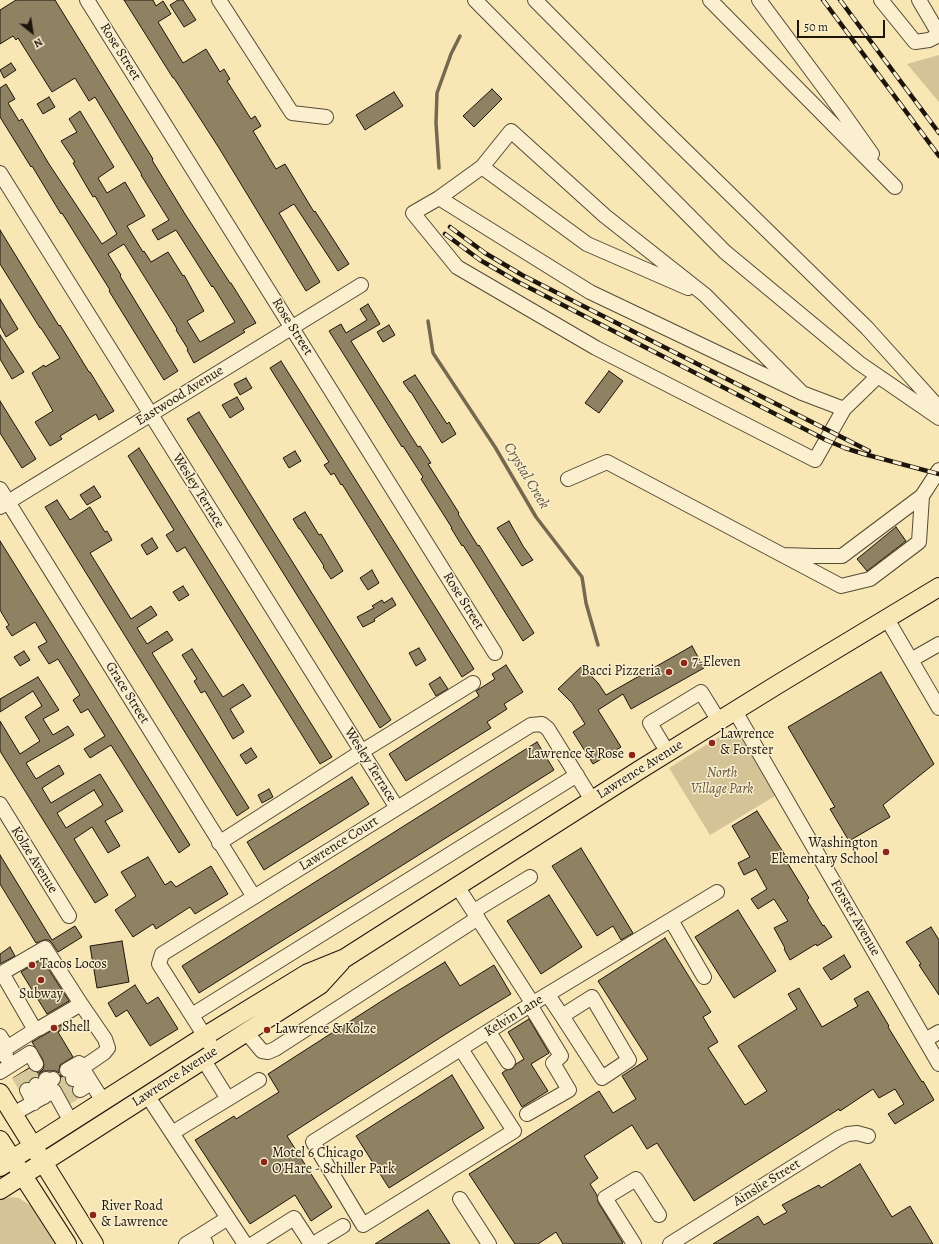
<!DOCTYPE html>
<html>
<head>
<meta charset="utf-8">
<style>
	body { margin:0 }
	#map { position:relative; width:939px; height:1244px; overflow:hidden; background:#f8e7b4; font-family:Alegreya,serif }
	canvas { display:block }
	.north { position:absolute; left:12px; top:12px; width:40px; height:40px; -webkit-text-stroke:3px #faefce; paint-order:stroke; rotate:150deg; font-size:11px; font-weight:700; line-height:16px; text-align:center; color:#1d150c }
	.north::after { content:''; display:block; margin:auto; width:14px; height:18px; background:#1d150c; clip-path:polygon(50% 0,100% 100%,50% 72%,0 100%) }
	.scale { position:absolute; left:797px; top:20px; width:88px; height:18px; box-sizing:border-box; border:2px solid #1d150c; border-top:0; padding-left:5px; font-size:12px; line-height:14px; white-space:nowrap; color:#1d150c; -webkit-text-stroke:3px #faefce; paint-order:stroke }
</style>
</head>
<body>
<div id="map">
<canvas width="939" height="1244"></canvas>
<div class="north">N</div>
<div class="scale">50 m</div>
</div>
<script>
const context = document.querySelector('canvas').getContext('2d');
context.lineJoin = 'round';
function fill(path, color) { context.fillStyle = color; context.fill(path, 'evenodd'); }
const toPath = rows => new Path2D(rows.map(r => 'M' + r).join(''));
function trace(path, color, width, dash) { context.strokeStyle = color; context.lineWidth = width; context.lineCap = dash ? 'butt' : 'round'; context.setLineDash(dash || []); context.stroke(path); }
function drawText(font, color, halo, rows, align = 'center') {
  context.font = font + ' Alegreya,serif'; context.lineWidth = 3; context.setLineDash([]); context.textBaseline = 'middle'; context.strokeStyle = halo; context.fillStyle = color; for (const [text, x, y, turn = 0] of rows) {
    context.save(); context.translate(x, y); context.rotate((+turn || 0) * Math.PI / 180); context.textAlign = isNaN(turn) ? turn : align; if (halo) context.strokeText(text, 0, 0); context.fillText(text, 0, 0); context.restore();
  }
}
const green = toPath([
	[939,55,939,102,907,64],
	[732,731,737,733,741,738,775,796,710,835,669,768,725,733],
	[11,1197,19,1198,31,1206,56,1244,0,1244,0,1200]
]);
const stream = toPath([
	[439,168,436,123,437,93,451,54,460,36],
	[428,321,433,353,495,447,536,517,582,577,586,603,598,645]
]);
const building = toPath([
	[16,0,55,0,124,112,153,159,152,160,185,214,230,283,231,283,256,323,243,330,245,332,194,363,187,350,188,349,176,330,177,329,124,244,108,254,121,275,120,276,178,371,164,380,109,291,110,290,62,213,61,214,32,166,31,167,0,117,0,88,6,84,15,99,8,103,19,121,22,119,49,164,102,244,117,234,95,196,93,197,87,187,73,163,75,162,61,141,77,132,69,119,80,111,114,167,98,178,107,193,125,182,145,216,127,226,143,252,144,251,151,262,168,252,183,276,184,275,204,311,187,321,200,342,235,322,213,286,212,287,176,230,158,240,152,230,169,220,141,175,142,175,95,97,89,101,75,78,52,92,18,38,16,40,13,36,0,44,0,10,16,0],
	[124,0,153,0,156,6,163,1,171,14,158,22,183,63,206,49,220,72,224,69,230,79,227,81,251,119,255,116,261,126,253,131,276,169,285,164,314,212,315,211,349,264,338,271,294,204,279,213,320,282,306,291,219,148,174,78,173,78,124,0],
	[178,0,183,0,196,20,184,27,170,5,178,0],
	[11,63,16,70,4,78,0,70,11,63],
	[492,89,502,99,474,127,463,116,492,89],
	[394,92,403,106,365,130,356,115,394,92],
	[49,97,55,107,43,114,37,104,49,97],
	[0,230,59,326,60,325,89,372,90,372,114,411,99,420,96,414,60,436,62,439,50,446,35,422,53,411,32,373,44,365,45,367,60,358,41,328,40,328,0,264,0,230],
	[0,299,18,329,6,337,0,326,0,299],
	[368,304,380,324,351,341,418,447,420,446,431,463,428,464,459,513,458,514,478,546,479,545,534,633,523,641,463,545,462,546,451,528,452,528,421,479,423,477,403,446,402,447,329,331,341,324,346,333,367,320,360,309,368,304],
	[389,325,395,335,383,342,377,332,389,325],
	[0,335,24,372,12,379,0,359,0,335],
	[281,361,474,669,462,677,342,484,341,485,334,473,331,475,324,465,329,462,270,368,281,361],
	[609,371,623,381,599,413,585,403,609,371],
	[415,375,447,424,449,422,456,434,442,443,411,392,410,392,403,382,415,375],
	[246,378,252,388,240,395,234,384,246,378],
	[237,397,244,409,230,418,222,405,237,397],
	[0,401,36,459,22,468,0,433,0,401],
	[199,412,391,720,380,728,187,419,199,412],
	[139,448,332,757,320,764,185,547,177,552,166,535,174,530,128,456,139,448],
	[295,451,301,461,289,468,283,458,295,451],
	[94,486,101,497,87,505,80,495,94,486],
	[57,500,70,520,90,507,105,532,107,531,112,540,90,553,131,619,151,606,157,615,137,628,147,644,167,631,173,640,152,653,249,808,237,816,45,507,57,500],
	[305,512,319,535,321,534,343,571,331,579,323,567,324,566,300,529,299,529,293,519,305,512],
	[509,521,523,546,533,560,522,566,497,528,509,521],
	[896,527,906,541,867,571,857,559,896,527],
	[152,538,158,548,147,555,141,545,152,538],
	[0,541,190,845,179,853,111,745,90,758,84,749,105,736,88,709,81,713,73,700,80,695,58,659,49,664,38,647,47,642,35,622,12,636,6,627,9,625,0,610,0,541],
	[372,570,379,583,368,590,360,578,372,570],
	[183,586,189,595,179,601,173,592,183,586],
	[392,598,396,605,374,619,375,621,363,627,357,617,374,608,372,606,382,600,384,603,392,598],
	[692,646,704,668,631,709,623,694,598,710,621,747,593,764,573,732,585,724,572,703,558,689,582,666,598,683,606,695,692,646],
	[419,648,426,660,416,666,409,653,419,648],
	[192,649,223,697,243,684,251,696,230,709,244,732,233,739,205,691,201,693,194,681,197,679,182,655,192,649],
	[24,651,30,660,20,666,14,657,24,651],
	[506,665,523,692,504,704,507,709,487,722,491,728,406,781,389,754,479,696,476,691,495,679,492,674,506,665],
	[881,672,934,764,883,805,890,817,849,841,830,809,835,807,788,727,881,672],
	[38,677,59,710,43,719,53,735,68,726,74,735,26,763,36,779,59,765,64,774,42,788,51,803,100,774,123,811,105,821,120,846,108,853,92,827,74,839,108,895,95,903,0,751,0,721,20,754,40,741,25,717,42,706,33,691,0,712,0,699,38,677],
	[94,790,103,805,66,828,57,813,94,790],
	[440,677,448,689,436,696,429,684,440,677],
	[537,742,554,770,199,993,182,966,537,742],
	[251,748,257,757,246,764,240,755,251,748],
	[352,777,369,804,264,870,247,842,352,777],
	[269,789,273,797,262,803,258,795,269,789],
	[757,811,790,863,788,864,809,898,807,900,823,926,824,925,832,937,817,946,816,944,790,960,784,949,785,948,774,928,788,921,774,899,758,909,751,899,767,889,756,869,744,875,738,863,750,857,732,826,757,811],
	[581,848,633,933,621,940,613,926,597,936,552,866,581,848],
	[0,855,52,940,75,926,82,937,58,952,52,943,49,940,44,940,36,943,0,884,0,855],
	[148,857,165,885,171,881,176,887,211,866,228,894,195,914,190,907,156,929,153,924,133,937,115,910,136,896,121,872,148,857],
	[549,895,582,947,541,974,507,921,549,895],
	[738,910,776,971,734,998,695,937,738,910],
	[931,927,939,940,939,995,919,965,921,964,906,942,931,927],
	[665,938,711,1012,703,1017,718,1042,708,1048,745,1105,767,1091,738,1046,797,1009,788,994,799,988,822,1027,858,1006,854,999,868,991,889,1026,888,1027,922,1082,923,1081,934,1100,895,1124,888,1114,904,1104,895,1089,879,1098,873,1089,840,1111,839,1109,694,1201,657,1143,647,1149,632,1125,584,1156,598,1178,590,1184,597,1195,598,1202,623,1243,622,1244,563,1244,556,1232,538,1244,515,1244,469,1174,599,1091,613,1113,636,1099,622,1076,648,1059,598,981,665,938],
	[122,941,129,982,97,988,90,946,122,941],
	[10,947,15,956,0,964,0,954,10,947],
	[844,955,851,967,831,980,823,968,844,955],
	[42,959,69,1001,47,1014,21,972,42,959],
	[445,962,460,986,494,965,511,994,449,1032,287,1136,332,1207,311,1221,295,1195,250,1224,195,1140,234,1116,236,1119,279,1092,268,1074,391,995,445,962],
	[135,985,147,1004,158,997,178,1029,150,1046,127,1010,116,1017,108,1003,135,985],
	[529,1019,549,1053,531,1064,548,1091,522,1107,502,1073,506,1070,512,1069,516,1064,524,1059,508,1032,529,1019],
	[68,1021,70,1025,58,1032,73,1057,60,1065,59,1070,59,1073,56,1071,43,1071,39,1074,38,1077,32,1078,28,1082,23,1083,19,1087,13,1078,29,1068,31,1071,35,1072,40,1072,43,1069,44,1065,43,1060,32,1042,68,1021],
	[60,1075,65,1078,66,1084,72,1087,72,1091,74,1096,68,1099,59,1084,61,1078,60,1075],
	[452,1075,484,1128,389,1188,356,1136,452,1075],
	[860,1164,892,1217,910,1206,933,1244,713,1244,758,1216,764,1225,787,1212,782,1205,819,1185,821,1188,860,1164],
	[428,1210,450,1244,375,1244,428,1210]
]);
const minorTunnel = toPath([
	[27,1070,36,1085],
	[18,1075,27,1090],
	[58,1088,73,1079],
	[65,1099,80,1090]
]);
const minor = toPath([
	[87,0,495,653],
	[219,0,292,113,326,117],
	[475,0,725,252,859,363,939,418],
	[535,0,653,119,867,328,939,408],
	[710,0,895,187],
	[759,0,843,113,872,154],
	[881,0,915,42,929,40,939,35],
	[919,0,939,34],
	[482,167,587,244,688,288],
	[0,173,397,808],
	[439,198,590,292,802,393,844,409],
	[802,393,705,295,605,216,511,131,482,167,439,198,413,213,457,267,596,348,815,460,844,409,878,376],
	[568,479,607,462,841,586,870,579,919,542,922,496],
	[0,489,254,897],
	[0,507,361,285],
	[783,555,814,556,842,556,922,496,939,470],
	[887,619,939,708],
	[911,660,939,644],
	[735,711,939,1064],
	[668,753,650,723,701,692,719,721],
	[0,804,69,916],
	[219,843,361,752,473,683],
	[457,886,533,1004],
	[474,911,530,877],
	[671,920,704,977],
	[2,973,45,948,81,1004],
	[0,975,2,973,35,1030,5,1049],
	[548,995,562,1016,602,1078,629,1060,592,997,562,1016],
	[192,1015,577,775],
	[35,1030,40,1028,81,1004,105,1039,108,1048,104,1053,82,1068],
	[246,1032,262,1051,268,1052,275,1049,478,918],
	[489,1032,508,1062],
	[0,1036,5,1044,6,1057],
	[925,1040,939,1032],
	[461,1049,514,1131,363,1225,313,1142,530,1005,717,892],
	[215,1052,159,964,162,954,531,725,542,724,548,729,592,800],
	[203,1059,228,1099],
	[67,1070,79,1063,103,1101],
	[0,1072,30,1053,36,1064],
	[46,1079,48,1083,53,1079],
	[73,1079,84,1072],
	[36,1085,44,1097],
	[27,1090,34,1103],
	[80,1090,91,1083],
	[147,1095,245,1244],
	[13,1114,54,1091,71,1122],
	[527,1114,569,1090,553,1063,561,1056,530,1005],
	[172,1133,259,1080],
	[460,1199,489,1244],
	[201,1235,228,1218],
	[186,1244,201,1235,206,1244],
	[253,1244,294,1218,311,1244],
	[313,1244,343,1226],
	[634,1244,605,1198,636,1179,659,1215],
	[670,1244,839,1138,848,1134,857,1133,868,1136]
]);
const major = toPath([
	[0,1093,94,1244],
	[0,1140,67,1244],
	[0,1167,205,1036,308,973,345,958,641,769,780,683,939,587],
	[0,1190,320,985,341,962]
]);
const rail = toPath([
	[823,0,939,156],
	[840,0,939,133],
	[450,227,485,253,522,275,869,451],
	[445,234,480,260,518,282,826,440,845,448,864,454,939,474]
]);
const markers = [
	[684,663,4,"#8f2418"],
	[669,672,4,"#8f2418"],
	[712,743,4,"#8f2418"],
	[632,755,4,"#8f2418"],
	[886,852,4,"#8f2418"],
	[32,965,4,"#8f2418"],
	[41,980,4,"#8f2418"],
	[54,1028,4,"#8f2418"],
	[267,1030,4,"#8f2418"],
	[264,1162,4,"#8f2418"],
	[93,1215,4,"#8f2418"]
];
const streetNames = [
	["Rose Street",120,52,58],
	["Rose Street",292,327,58],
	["Eastwood Avenue",180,396,-32],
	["Wesley Terrace",198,491,58],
	["Rose Street",463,601,58],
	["Grace Street",127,693,58],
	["Wesley Terrace",370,765,58],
	["Lawrence Avenue",640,770,-32],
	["Lawrence Court",339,844,-32],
	["Kolze Avenue",34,860,58],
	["Forster Avenue",855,918,60],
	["Kelvin Lane",514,1016,-32],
	["Lawrence Avenue",175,1077,-33],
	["Ainslie Street",767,1183,-32]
];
const poiNames = [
	["7-Eleven",692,663],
	["Bacci Pizzeria",661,672,"right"],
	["Lawrence",720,735],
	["& Forster",720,751],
	["Lawrence & Rose",624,755,"right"],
	["Washington",878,844,"right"],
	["Elementary School",878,860,"right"],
	["Tacos Locos",40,965],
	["Subway",41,995,"center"],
	["Shell",62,1028],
	["Lawrence & Kolze",275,1030],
	["Motel 6 Chicago",272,1154],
	["O'Hare - Schiller Park",272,1170],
	["River Road",101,1207],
	["& Lawrence",101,1223]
];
const parkNames = [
	["North",722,774],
	["Village Park",722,790]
];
const waterNames = [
	["Crystal Creek",526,476,59]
];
fill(green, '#d3c397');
trace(stream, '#74684f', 3.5);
fill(building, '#8f8263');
trace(building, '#1d150c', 1);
trace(minorTunnel, '#d7c89b', 14, [14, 7]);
trace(minor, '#544a36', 16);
trace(major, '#1d150c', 20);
trace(minor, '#faefce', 14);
trace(major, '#f8e7b4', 18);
trace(rail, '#1d150c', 4.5);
trace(rail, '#faefce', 3, [9]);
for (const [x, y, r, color] of markers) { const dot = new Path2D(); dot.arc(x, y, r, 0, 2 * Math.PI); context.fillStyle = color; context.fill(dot); trace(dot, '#faefce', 1.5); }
drawText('14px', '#1d150c', '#faefce', streetNames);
drawText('14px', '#1d150c', '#faefce', poiNames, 'left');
drawText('italic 14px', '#5d523d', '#faefce', parkNames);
drawText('italic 15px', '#5e543e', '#faefce', waterNames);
</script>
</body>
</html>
